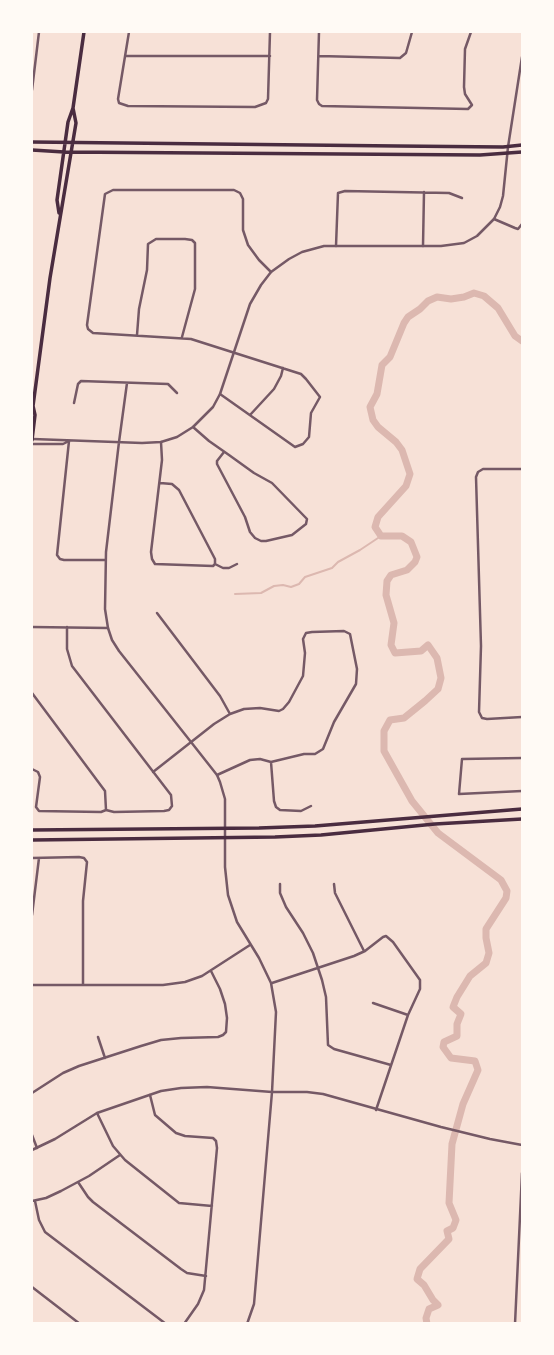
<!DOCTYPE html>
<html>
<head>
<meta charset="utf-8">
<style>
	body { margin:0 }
	#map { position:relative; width:554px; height:1355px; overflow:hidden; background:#f7e1d7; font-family:Jost,sans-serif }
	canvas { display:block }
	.frame { position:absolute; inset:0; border:33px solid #fffaf5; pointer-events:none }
</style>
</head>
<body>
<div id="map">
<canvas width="554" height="1355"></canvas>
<div class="frame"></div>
</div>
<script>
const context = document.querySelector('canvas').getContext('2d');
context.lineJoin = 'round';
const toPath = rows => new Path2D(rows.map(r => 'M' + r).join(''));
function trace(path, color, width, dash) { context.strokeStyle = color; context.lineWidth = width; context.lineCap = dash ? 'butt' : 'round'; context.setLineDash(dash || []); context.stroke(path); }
const stream = toPath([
	[235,594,261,593,274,586,283,585,291,587,299,584,305,577,332,568,338,562,360,550,381,536]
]);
const river = toPath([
	[427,1324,426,1318,429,1309,438,1305,433,1300,424,1285,417,1279,420,1269,449,1239,447,1231,453,1228,456,1220,449,1203,452,1144,463,1104,478,1070,475,1061,451,1058,443,1047,444,1042,457,1036,457,1024,461,1014,453,1007,457,997,470,976,486,963,489,953,486,938,486,929,506,898,507,891,501,880,438,833,412,801,384,751,384,731,390,720,404,718,425,701,438,689,441,678,437,658,428,645,421,651,395,653,391,645,394,623,386,595,387,581,391,575,407,570,415,562,417,557,411,542,402,536,381,536,375,527,378,517,406,486,410,474,402,450,396,442,378,427,373,420,370,407,377,394,382,365,390,357,404,323,408,317,420,309,428,301,437,297,451,299,464,297,474,293,484,296,498,308,515,336,522,341]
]);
const minor = toPath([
	[129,32,118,99,119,103,128,106,255,107,266,103,268,99,270,32],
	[319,32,317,100,319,104,322,106,468,109,472,105,465,94,464,87,465,49,471,32],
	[126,56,270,56],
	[319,56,400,58,406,53,412,32],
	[32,90,39,32],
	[494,219,515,228,518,229,522,224],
	[336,246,338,193,345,191,449,193,462,198],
	[423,246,424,192],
	[137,335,139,309,147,270,148,244,156,239,185,239,192,240,195,243,195,289,182,337],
	[220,394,295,447,303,444,309,437,311,413,320,397,306,379,301,374,191,339,93,333,88,329,87,325,105,194,113,190,234,190,240,193,243,199,243,230,248,245,259,260,271,272],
	[74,403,78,384,81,381,168,384,177,393],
	[250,415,274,389,281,376,283,368],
	[193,427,209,441,229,455,254,473,272,483,307,519,306,524,292,535,266,541,261,541,255,538,250,532,245,517,217,464,217,461,224,452],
	[69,441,57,555,60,559,64,560,105,560],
	[119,442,127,383],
	[522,469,483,469,478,472,476,477,481,646,479,712,482,718,487,719,522,717],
	[160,483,172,484,179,490,215,559,215,564,213,566,155,564,152,559,151,552,162,460,161,442],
	[215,564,223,568,229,568,237,564],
	[157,613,220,696,230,714],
	[32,627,108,628],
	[32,693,105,791,106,810],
	[522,758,462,759,459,794,522,791],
	[271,762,274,801,276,807,280,810,301,811,311,806],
	[32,769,38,772,40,777,36,807,39,811,101,812,106,810,114,812,164,811,169,810,172,806,171,795,72,666,67,649,67,627],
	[153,772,214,724,230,714,244,709,260,708,279,711,283,709,289,702,303,676,305,653,303,639,306,633,312,632,344,631,350,634,357,669,356,684,334,722,323,749,315,754,304,754,271,762,260,759,250,760,217,775],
	[32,858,79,857,84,858,87,862,83,901,83,985],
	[280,884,280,893,286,907,303,933,313,953,322,980,326,997,328,1045,334,1049,391,1065],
	[334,884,335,893,364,951],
	[32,915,39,858],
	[272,983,354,956,365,951,383,937,386,936,393,942,420,980,420,989,408,1015,376,1110],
	[32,985,163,985,185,982,202,976,250,945],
	[373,1003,408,1015],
	[98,1037,105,1058],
	[32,1093,63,1073,79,1066,141,1046,161,1040,181,1038,218,1037,223,1035,226,1032,227,1018,225,1004,220,989,211,971],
	[150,1095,155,1115,176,1133,185,1136,213,1138,216,1141,217,1148,204,1290,198,1304,184,1324],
	[97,1113,113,1146,125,1160,179,1203,212,1206],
	[32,1135,37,1148],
	[78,1182,88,1197,93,1202,181,1269,187,1273,206,1276],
	[32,1201,46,1198,61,1191,89,1176,120,1155],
	[35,1201,39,1220,45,1232,166,1324],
	[32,1287,80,1324]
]);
const tertiary = toPath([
	[33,439,142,443,161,442,177,437,193,427,213,407,220,394,250,304,261,285,271,272,289,259,302,252,324,246,441,246,464,243,477,236,494,219,500,207,503,196,508,147,522,57],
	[119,442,106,552,105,609,108,628,112,640,119,651,191,742,217,775,220,782,225,799,225,867,228,895,237,922,259,958,271,983,276,1012,272,1092,254,1304,247,1324],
	[32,444,63,444,69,441],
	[32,1150,55,1139,97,1113,161,1091,181,1088,207,1087,272,1092,307,1092,323,1094,441,1127,490,1139,522,1145],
	[515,1324,522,1173]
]);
const secondary = toPath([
	[32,142,397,146,503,147,522,145],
	[32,150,64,152,480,155,522,152],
	[59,213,57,200,68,122,73,108,84,32],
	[32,440,35,415,33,406,50,278,76,123,73,108]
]);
const primary = toPath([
	[32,830,259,828,315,826,522,809],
	[32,840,275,837,321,835,435,824,522,819]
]);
trace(stream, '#dcb8b0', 2);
trace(river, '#dcb8b0', 7);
trace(minor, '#755966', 2.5);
trace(tertiary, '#755966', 2.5);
trace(secondary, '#4a2c40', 3.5);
trace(primary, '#4a2c40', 3.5);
</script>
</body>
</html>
